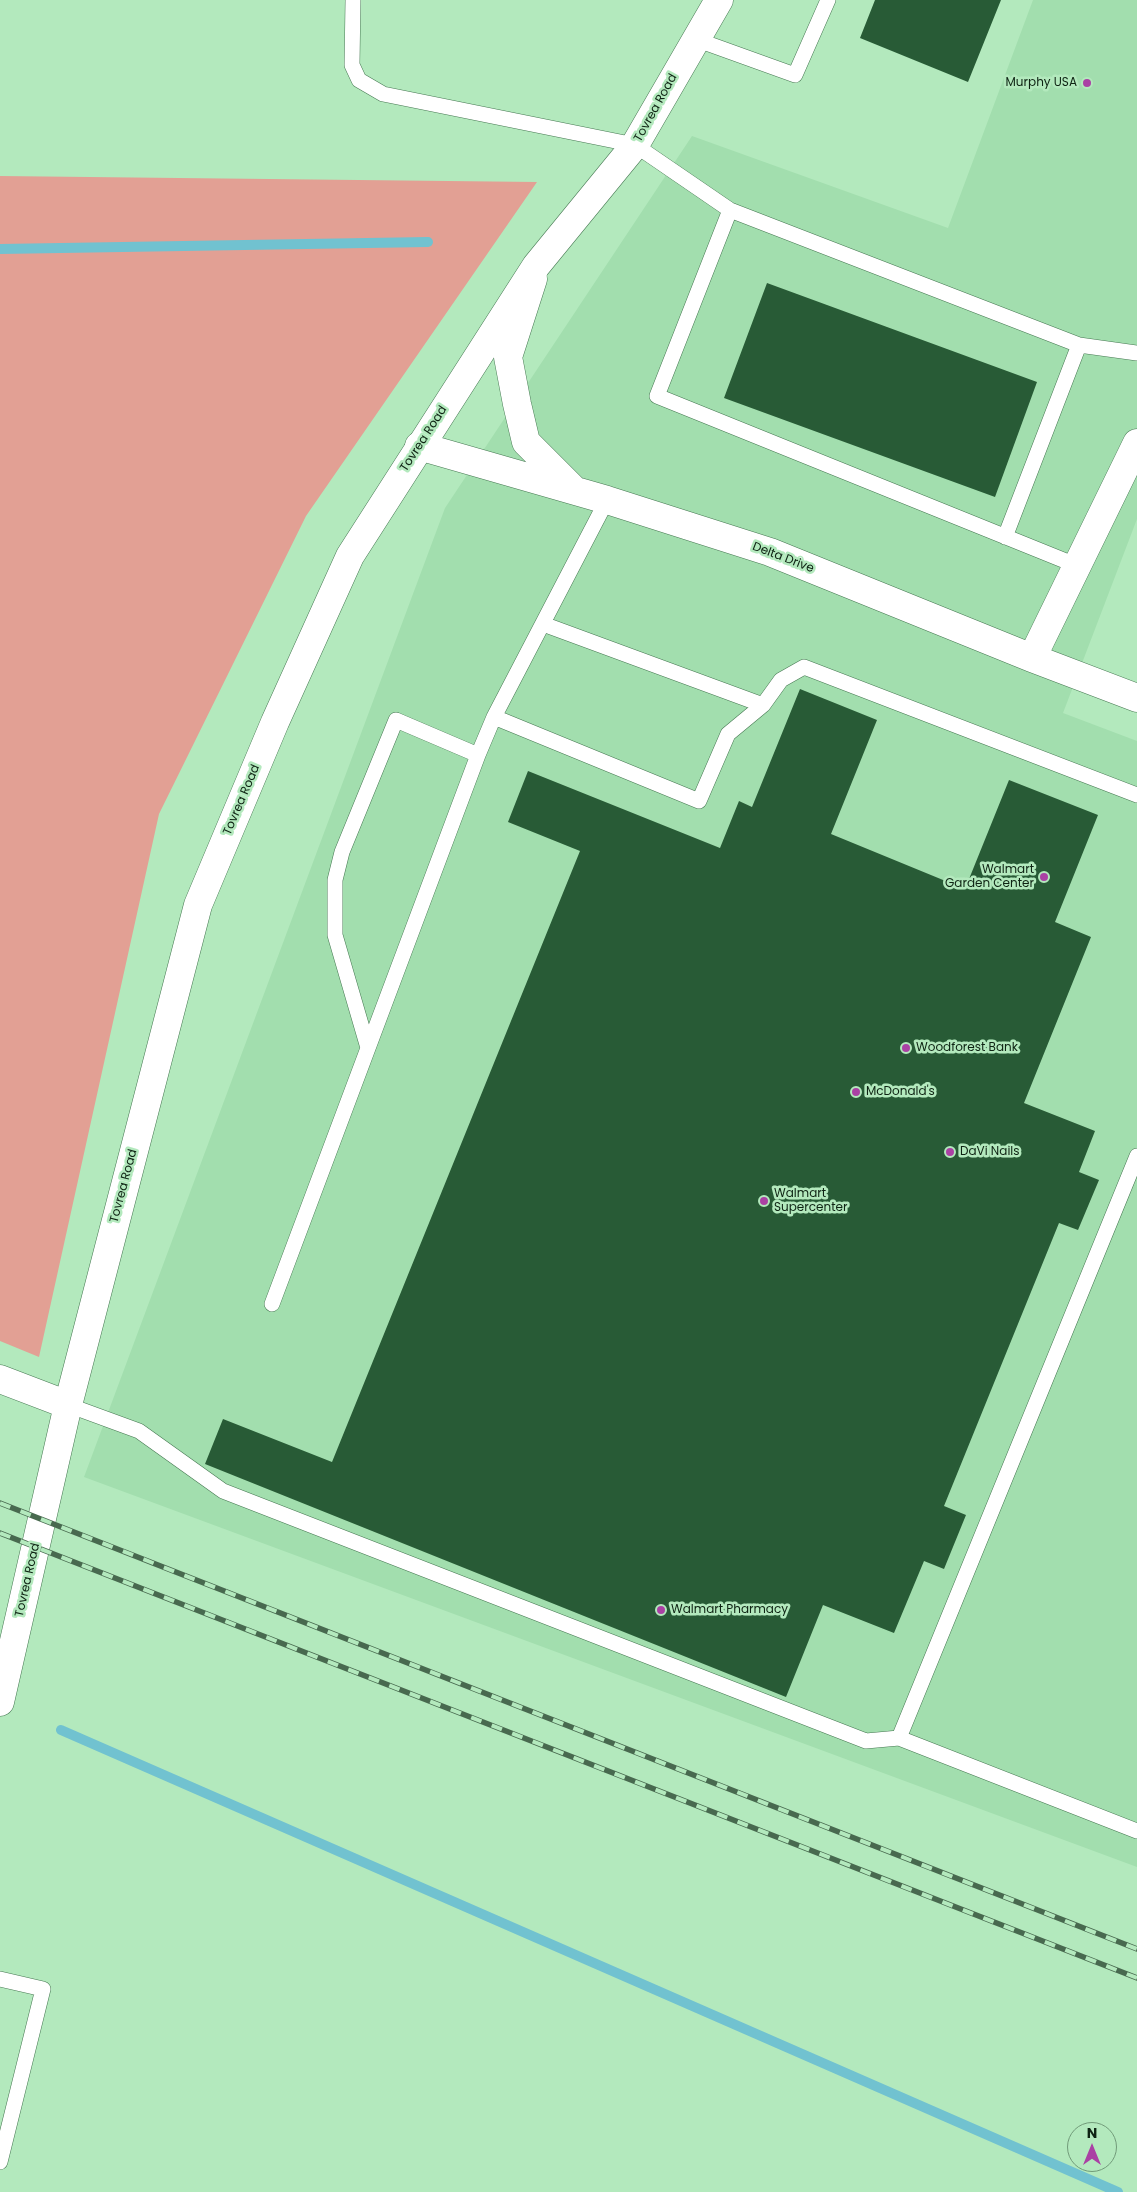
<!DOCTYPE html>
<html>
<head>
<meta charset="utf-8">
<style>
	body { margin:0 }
	#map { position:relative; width:1137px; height:2192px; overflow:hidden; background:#b3e9bd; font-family:Poppins,sans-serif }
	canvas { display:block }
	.north { position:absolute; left:1067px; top:2122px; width:50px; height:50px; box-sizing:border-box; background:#b3e9bd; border:1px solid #719a79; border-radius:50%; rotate:0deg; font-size:14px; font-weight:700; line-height:20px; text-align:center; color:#0e2313 }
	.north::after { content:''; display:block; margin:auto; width:18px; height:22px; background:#aa41a4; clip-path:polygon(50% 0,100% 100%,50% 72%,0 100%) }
</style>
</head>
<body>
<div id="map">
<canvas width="1137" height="2192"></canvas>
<div class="north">N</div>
</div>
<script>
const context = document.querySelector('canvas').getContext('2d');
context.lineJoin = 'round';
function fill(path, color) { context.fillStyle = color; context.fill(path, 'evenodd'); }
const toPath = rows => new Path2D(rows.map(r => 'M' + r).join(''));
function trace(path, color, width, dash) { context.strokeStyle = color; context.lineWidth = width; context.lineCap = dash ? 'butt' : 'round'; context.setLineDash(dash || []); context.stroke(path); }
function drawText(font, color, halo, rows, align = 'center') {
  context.font = font + ' Poppins,sans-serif'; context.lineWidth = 5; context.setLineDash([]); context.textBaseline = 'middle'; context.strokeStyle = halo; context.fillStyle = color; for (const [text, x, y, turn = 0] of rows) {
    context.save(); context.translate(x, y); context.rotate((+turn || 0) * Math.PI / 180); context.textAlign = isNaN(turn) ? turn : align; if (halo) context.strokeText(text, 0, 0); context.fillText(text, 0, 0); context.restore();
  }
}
const built = toPath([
	[1033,0,1137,0,1137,519,1063,713,1137,741,1137,1867,84,1477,445,508,692,136,948,228]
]);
const green = toPath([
	[0,176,537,182,306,516,159,814,39,1357,0,1341]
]);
const stream = toPath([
	[0,249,428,242],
	[61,1730,1118,2192]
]);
const building = toPath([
	[875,0,1001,0,968,82,860,38],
	[767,283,1037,382,995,497,724,398],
	[800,689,877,720,831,834,965,889,1009,780,1098,815,1055,922,1091,937,1024,1103,1095,1131,1079,1172,1099,1180,1078,1230,1059,1223,944,1506,966,1515,944,1569,924,1561,894,1633,823,1605,786,1697,205,1464,223,1419,332,1462,580,851,508,822,528,771,720,848,739,801,752,807]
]);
const service = toPath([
	[353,0,352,65,359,80,383,94,635,145,730,210,1079,345,1137,353],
	[695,39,795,75,828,0],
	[730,210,657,396,1078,566],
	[1005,537,1079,345],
	[543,624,763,705],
	[494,717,699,801,728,734,763,705,781,680,804,667,1137,795],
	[368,1048,335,935,335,880,342,852,396,720,478,755],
	[272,1304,478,755,494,717,607,500],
	[68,1405,139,1431,223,1491,866,1741,899,1738,1137,1831],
	[899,1738,1137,1156],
	[0,1979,43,1989,0,2162]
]);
const minor = toPath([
	[533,279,508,357,517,404,526,442,574,490],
	[419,446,607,500,770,552,1032,658,1137,698],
	[1032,658,1137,443]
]);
const tertiary = toPath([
	[0,1379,68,1405],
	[0,1702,68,1405,198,905,275,722,350,556,536,266,635,145,719,0]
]);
const rail = toPath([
	[0,1503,1137,1949],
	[0,1533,1137,1978]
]);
const markers = [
	[1087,83,5,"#aa41a4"],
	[1044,877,5,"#aa41a4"],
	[906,1048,5,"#aa41a4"],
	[856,1092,5,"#aa41a4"],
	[950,1152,5,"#aa41a4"],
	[764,1201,5,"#aa41a4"],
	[661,1610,5,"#aa41a4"]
];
const poiNames = [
	["Murphy USA",1077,83,"right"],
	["Walmart",1034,870,"right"],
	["Garden Center",1034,884,"right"],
	["Woodforest Bank",916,1048],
	["McDonald's",866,1092],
	["DaVi Nails",960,1152],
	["Walmart",774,1194],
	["Supercenter",774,1208],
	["Walmart Pharmacy",671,1610]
];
const streetNames = [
	["Tovrea Road",656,108,-61],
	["Tovrea Road",424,439,-57],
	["Delta Drive",783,558,21],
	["Tovrea Road",242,800,-67],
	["Tovrea Road",124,1186,-75],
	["Tovrea Road",28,1580,-77]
];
fill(built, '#a2deae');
fill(green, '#e2a094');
trace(stream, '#71c2d0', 10);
fill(building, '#285b36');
trace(service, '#477953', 16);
trace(minor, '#477953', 29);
trace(tertiary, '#477953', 29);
trace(service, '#fff', 15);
trace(minor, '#fff', 28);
trace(tertiary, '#fff', 28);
trace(rail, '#48694f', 5.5);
trace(rail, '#b3e9bd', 4, [11]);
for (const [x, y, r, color] of markers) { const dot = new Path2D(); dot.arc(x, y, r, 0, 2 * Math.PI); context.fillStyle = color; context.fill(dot); trace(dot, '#b3e9bd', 2); }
drawText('12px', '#0e2313', '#b3e9bd', poiNames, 'left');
drawText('12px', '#0e2313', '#b3e9bd', streetNames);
</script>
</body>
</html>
